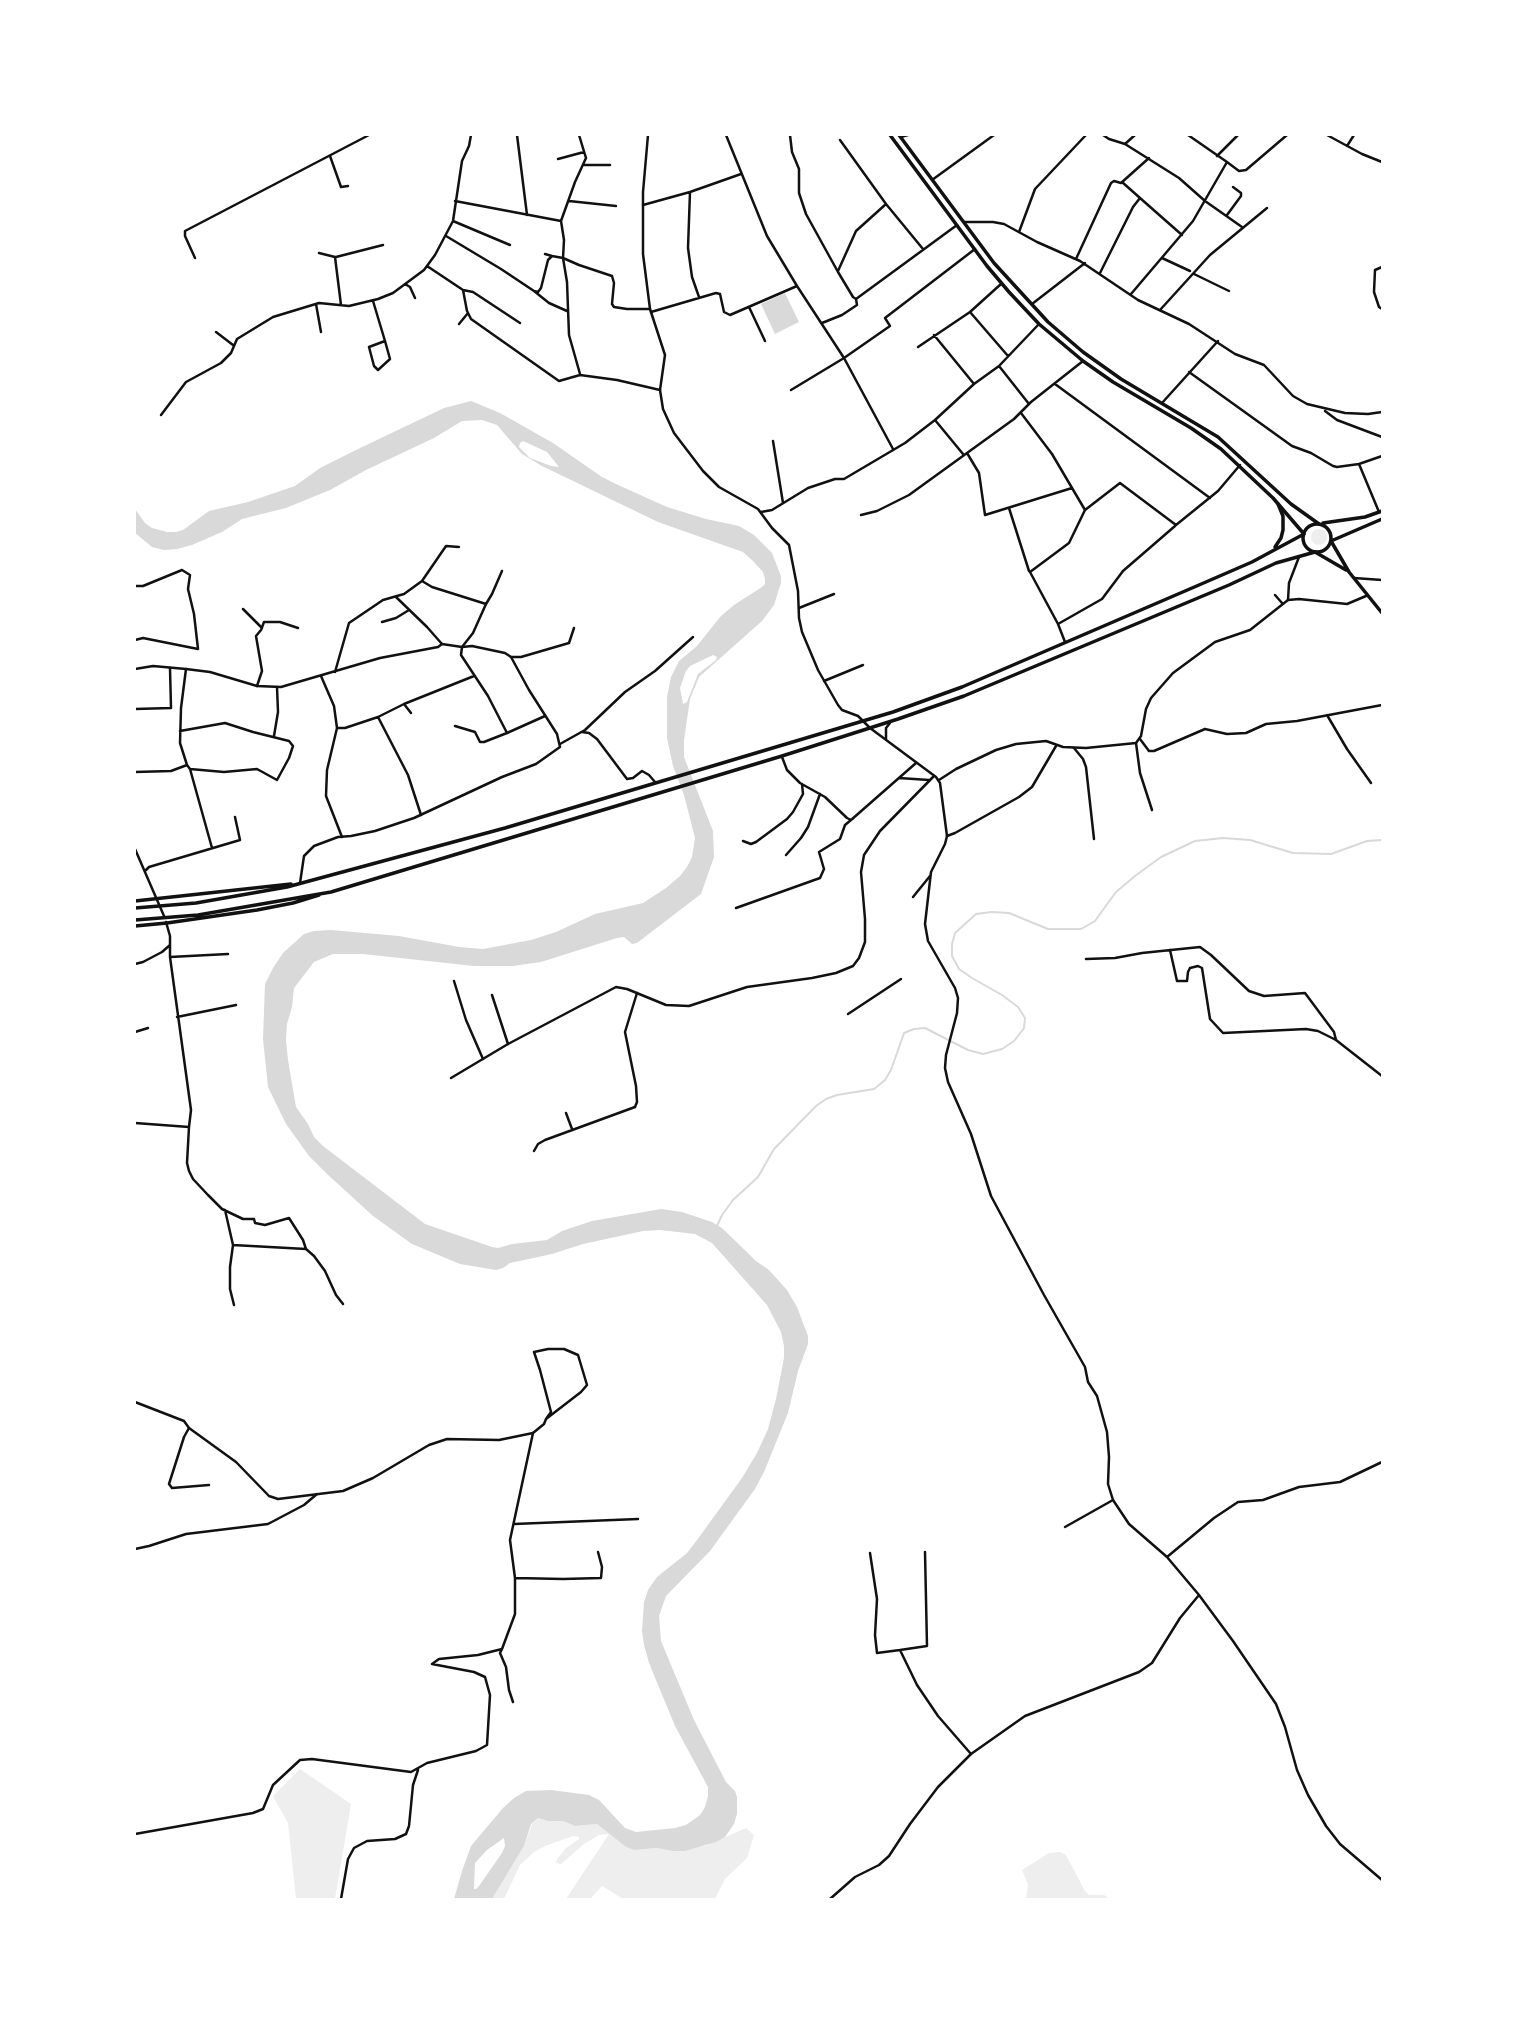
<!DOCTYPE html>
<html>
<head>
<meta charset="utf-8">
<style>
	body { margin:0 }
	#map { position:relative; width:1517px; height:2034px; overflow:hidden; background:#fff; font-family:Lora,serif }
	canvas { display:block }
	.frame { position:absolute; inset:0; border:136px solid #fff; pointer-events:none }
</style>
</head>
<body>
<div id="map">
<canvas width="1517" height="2034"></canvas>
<div class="frame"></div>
</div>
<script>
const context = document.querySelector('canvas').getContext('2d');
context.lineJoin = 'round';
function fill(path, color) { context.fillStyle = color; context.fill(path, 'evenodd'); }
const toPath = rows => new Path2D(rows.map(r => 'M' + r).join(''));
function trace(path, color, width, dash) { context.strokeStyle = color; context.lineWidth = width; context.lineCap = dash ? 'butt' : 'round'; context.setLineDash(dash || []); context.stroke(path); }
const green = toPath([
	'1311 537a8 8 0 1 1 16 0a8 8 0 1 1-16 0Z',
	[300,1769,351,1804,335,1899,296,1899,288,1823,273,1796],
	[538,1818,548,1821,563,1821,575,1826,597,1824,626,1847,634,1850,657,1848,672,1851,705,1846,746,1828,754,1835,747,1858,725,1879,715,1899,623,1899,602,1886,590,1899,566,1899,609,1834,599,1835,584,1844,561,1864,556,1863,557,1859,566,1848,579,1839,579,1837,573,1836,545,1846,534,1852,520,1865,504,1899,492,1899,524,1846,532,1824],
	[1060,1852,1066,1855,1085,1891,1089,1895,1104,1895,1110,1899,1026,1899,1028,1885,1022,1870,1049,1853]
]);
const water = toPath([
	[785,293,799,322,775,334,761,304],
	[471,401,500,413,553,443,602,477,616,484,667,507,706,519,739,526,754,535,772,553,781,576,781,583,774,605,762,621,699,677,690,699,684,740,684,757,713,831,714,857,701,894,637,943,632,944,624,937,617,938,541,962,513,966,474,966,363,954,333,954,314,962,294,988,292,1007,287,1024,286,1040,288,1060,296,1107,308,1124,314,1137,323,1146,425,1224,492,1247,498,1248,512,1244,547,1240,562,1231,592,1221,661,1209,682,1212,712,1222,722,1228,756,1261,769,1270,787,1290,797,1307,808,1336,808,1344,798,1371,788,1413,764,1472,755,1489,710,1551,666,1596,659,1616,661,1641,694,1720,726,1782,735,1791,737,1797,737,1814,734,1824,725,1837,716,1842,685,1851,672,1851,657,1848,634,1850,626,1847,597,1824,575,1826,563,1821,548,1821,538,1818,531,1824,524,1846,492,1899,454,1899,462,1871,471,1846,503,1808,514,1798,526,1791,551,1790,589,1795,599,1800,625,1828,636,1832,675,1828,686,1825,700,1815,705,1807,708,1796,708,1787,675,1726,649,1663,644,1645,642,1631,644,1602,648,1590,657,1577,687,1553,697,1540,742,1478,757,1453,768,1429,776,1399,784,1358,784,1346,781,1332,767,1305,712,1243,695,1234,660,1230,643,1231,583,1244,552,1254,510,1263,503,1268,496,1270,460,1264,412,1244,373,1216,326,1173,309,1156,286,1124,268,1087,263,1039,265,984,273,968,283,953,304,934,314,931,331,930,399,936,459,947,483,949,531,940,556,932,595,914,643,903,666,888,680,876,687,867,692,857,695,838,684,795,673,766,667,738,667,697,671,677,679,661,697,646,721,616,734,605,762,587,765,584,765,579,763,572,753,561,743,552,658,522,542,466,522,454,497,425,482,420,462,421,434,438,366,470,330,490,286,508,242,519,222,532,192,545,177,549,164,550,152,547,135,533,135,509,145,523,152,528,167,532,176,532,183,530,209,511,248,502,295,486,320,468,356,450,444,408],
	[523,441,547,452,559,467,551,466,530,458,519,447,520,443],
	[713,655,717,657,716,660,698,674,687,702,683,704,680,688,686,671,690,666],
	[504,1838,505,1846,502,1853,479,1886,476,1889,474,1889,475,1863,487,1850]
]);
const stream = toPath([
	[717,1226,722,1215,733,1200,758,1177,774,1149,816,1106,826,1099,837,1095,874,1089,885,1080,891,1070,904,1033,914,1029,925,1028,968,1050,983,1054,1002,1049,1014,1041,1024,1028,1025,1018,1018,1007,1002,995,972,978,959,969,952,956,952,944,955,933,976,914,992,912,1009,913,1048,929,1081,929,1095,921,1116,892,1135,876,1161,857,1195,841,1223,838,1250,840,1293,853,1331,854,1367,841,1382,840]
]);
const minor = toPath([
	[517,135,527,215],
	[579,135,586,158,575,182,561,221,564,240,563,258,579,265,612,276,614,283,612,304,614,307,627,309,650,309],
	[726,135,767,236,797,286,844,358,893,449],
	[790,135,792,152,799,169,799,193,806,214,838,272,853,297,856,299,957,225],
	[1103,135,1109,139,1125,144,1179,178,1205,201,1242,227],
	[1327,135,1362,154,1382,162],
	[901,137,908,135],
	[840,140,886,204,923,249],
	[1125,144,1135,135],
	[1347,146,1354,135],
	[330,156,341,187,348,186],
	[1217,156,1238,135],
	[558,159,584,152],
	[1227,162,1239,171,1246,170,1287,135],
	[583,165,610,165],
	[932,180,994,135],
	[1122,182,1140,198],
	[690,192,688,248,692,277,699,297],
	[455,201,561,221],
	[569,201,616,206],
	[643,205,690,192,741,174],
	[1227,215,1241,196,1241,193,1233,187],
	[453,221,510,245],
	[964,222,993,222,1004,224,1037,242,1080,261,1138,300,1189,324,1235,354,1264,365,1293,396,1307,404,1345,413,1368,414,1382,412],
	[1019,232,1035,189,1086,135],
	[446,236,501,269,534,291,538,292,541,288,548,260,552,256,563,258,567,282,569,335,580,374],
	[319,253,335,257,341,305],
	[545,254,552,256],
	[336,257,383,245],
	[195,258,185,236,185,231,369,135],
	[1162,258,1190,271],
	[1076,259,1111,183,1114,181,1121,183,1149,158],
	[427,266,463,290,467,311,471,319,559,381,580,375,617,380,660,390],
	[1382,267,1375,270,1374,292,1379,307,1382,309],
	[838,271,856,231,886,204],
	[1100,273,1133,207,1140,198,1182,235],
	[1194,274,1229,291],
	[405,284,410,287,415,298],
	[463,290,473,292,520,323],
	[534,291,549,303,567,311],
	[1131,294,1193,221,1227,162,1188,135],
	[373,301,385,341],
	[316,304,321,332],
	[1032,304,1085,263],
	[749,307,765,341],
	[1160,310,1210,255,1267,208],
	[651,312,716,293,720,294,724,312,730,315,797,286],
	[970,312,1008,356],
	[822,323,842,315,857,305,856,299],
	[459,324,468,313],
	[216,332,233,345],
	[934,335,974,384],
	[385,341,390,359,378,370,374,366,369,347,385,341],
	[918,347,970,312,1001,284],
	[999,366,1029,404],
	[1189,372,1292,446,1311,453,1333,466,1337,467,1359,464,1382,456],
	[1055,384,1210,498],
	[791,390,844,358,890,326,885,318,975,249],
	[1162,403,1218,341],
	[1325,411,1337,420,1382,437],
	[1021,413,1052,454,1085,510,1120,483,1176,525,1218,491,1240,465],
	[161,415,186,382,221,363,231,353,237,339,273,317,319,303,349,306,378,299,393,293,424,270,435,255,453,221,462,161,469,146,471,135],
	[773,441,783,503],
	[967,453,979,473,985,515,1072,488],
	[963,454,935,420,974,384,999,366,1039,324],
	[1359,464,1379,512],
	[1009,508,1029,571],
	[761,512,772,510,808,488,835,479,844,479,905,443,935,420],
	[861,515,877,511,909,495,1014,419,1031,402,1083,361],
	[1354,578,1382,580],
	[422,581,432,587,486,604,473,633,462,647,461,655,488,696,507,733,484,742,480,742,475,732,455,726],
	[135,586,143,586,182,570,190,575,188,589,194,614,198,649,143,638,135,640],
	[1275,595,1282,603],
	[396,597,427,627,442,644],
	[1288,600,1289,583,1299,557],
	[486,604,492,594,502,571],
	[799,608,834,594],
	[243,609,262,628],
	[382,622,396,618,409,610],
	[1058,624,1102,599,1123,571,1175,526],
	[1065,642,1058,624,1030,572,1069,543,1085,510],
	[511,657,521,657,569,643,574,628],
	[186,669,181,708,180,743,187,765,190,769,212,848],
	[335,672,349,623,383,600,404,594,422,581,446,546,459,547],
	[321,676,334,706,337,728,327,770,326,796,342,837],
	[824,681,863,665],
	[257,686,262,671,256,636,261,630,264,622,280,622,298,628],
	[404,704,411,713],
	[135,709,171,708,170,668],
	[1327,715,1347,749,1371,783],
	[378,717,408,775,421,815],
	[337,728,345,728,378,717,404,704,474,676],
	[180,731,225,723,253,732,289,741,293,746,289,758,277,780,257,769,224,772,190,769],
	[582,732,589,733,597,739,627,779,633,778,642,771,649,775,655,782],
	[507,733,545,716],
	[274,736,278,712,277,687],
	[1140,739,1149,751,1154,751,1205,729,1227,734,1246,733,1266,724,1297,721,1382,705],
	[1136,743,1140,773,1152,810],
	[560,744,585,730,625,692,655,671,693,637],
	[1074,748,1083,759,1086,767,1094,839],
	[782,757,787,770,800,783,825,797,847,818,851,820,916,763],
	[135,772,171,771,187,765],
	[899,778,929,780],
	[947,836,955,833,1019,797,1032,787,1056,746],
	[743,841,751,844,756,842,787,819,793,812,803,794,802,784],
	[135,849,164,916],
	[786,855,801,838,808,827,820,794],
	[146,870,149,867,240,840,235,817],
	[913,897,930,876],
	[736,908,820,878,824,869,819,852,840,839,845,825,851,820],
	[170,945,170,957,228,954],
	[1170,950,1177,981,1187,981,1188,972,1190,968,1198,966,1202,968,1210,1019,1223,1033,1306,1029,1318,1031,1336,1040],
	[170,957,191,1110,189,1127],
	[1086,959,1115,958,1142,953,1200,947,1211,955,1249,991,1264,996,1305,993,1334,1032,1336,1040],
	[135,964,143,962,162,952,170,945,170,936,166,922],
	[454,981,466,1020,483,1059],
	[492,995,508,1044],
	[848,1014,901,979],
	[177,1017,236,1005],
	[135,1032,148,1028],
	[566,1113,572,1129],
	[135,1123,189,1127,187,1163,189,1171,193,1179,208,1195,222,1209,243,1219,254,1219,255,1223,265,1225,289,1218,303,1240,306,1249],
	[534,1151,538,1144,545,1140,635,1107,637,1102,636,1086,625,1032,637,993],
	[225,1210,233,1245,230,1267,230,1289,234,1305],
	[233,1245,306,1249,314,1256,325,1271,336,1295,343,1304],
	[189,1428,184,1437,169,1484,172,1488,209,1485],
	[514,1524,638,1519],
	[1065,1527,1113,1500],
	[135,1549,149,1546,186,1534,268,1524,304,1505,317,1494],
	[870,1553,877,1599,875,1635,877,1653,900,1650,917,1685,938,1716,971,1754],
	[515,1578,563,1579,601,1578,602,1567,598,1552],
	[502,1649,500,1653,506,1667,509,1690,513,1702],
	[900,1650,927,1646,925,1552],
	[135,1834,253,1813,263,1809,273,1785,300,1760,312,1759,411,1772,427,1763,476,1751,487,1745,490,1695,485,1677,474,1672,432,1664,439,1659,478,1655,502,1649,515,1614,515,1578,510,1540,533,1433,544,1424,546,1419,551,1412,540,1370,534,1352,548,1349,564,1349,578,1355,587,1385,581,1392,546,1419],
	[341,1899,348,1859,354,1848,367,1841,395,1839,406,1834,409,1826,413,1785,418,1770]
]);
const tertiary = toPath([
	[648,135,643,192,643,254,650,309,665,355,660,390,663,409,674,433,703,471,719,487,758,509,772,528,789,545,798,591,799,618,802,632,818,670,838,705,842,710,858,716,870,728,936,777,940,783,947,836,945,844,931,872,925,924,928,941,955,988,958,998,957,1013,946,1055,945,1068,948,1082,971,1134,991,1196,1044,1295,1085,1367,1088,1382,1097,1396,1107,1432,1109,1457,1108,1484,1113,1500,1129,1524,1167,1557,1199,1595,1233,1641,1276,1704,1285,1727,1297,1770,1308,1795,1326,1826,1340,1844,1382,1880],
	[135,669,153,666,186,669,210,672,257,686,281,687,380,658,438,647,442,644,462,647,472,646,505,653,511,657,529,690,557,734,560,747,536,764,502,777,414,818,375,831,351,836,338,837,314,846,304,856,300,883],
	[886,739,886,728,890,723],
	[939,780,956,769,996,750,1016,744,1046,741,1063,747,1086,748,1136,743,1141,736,1146,709,1151,698,1173,673,1215,642,1250,630,1288,600,1299,599,1347,604,1366,596],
	[1336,1040,1382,1076],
	[451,1078,508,1044,616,987,627,989,666,1005,689,1006,747,987,812,978,836,973,853,966,859,958,865,942,865,919,861,872,864,855,880,831,934,776],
	[135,1402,184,1421,189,1428,236,1462,269,1496,278,1499,343,1491,373,1478,429,1445,447,1439,499,1440,533,1433],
	[1167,1557,1214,1518,1238,1502,1263,1500,1299,1487,1340,1482,1382,1462],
	[830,1899,855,1877,879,1865,889,1856,910,1824,938,1787,971,1754,1025,1716,1139,1672,1152,1663,1180,1618,1199,1595]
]);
const secondary = toPath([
	[1331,541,1349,572,1382,613],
	[1315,552,1346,570]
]);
const primary = toPath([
	[890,135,987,266,1009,292,1039,324,1083,361,1113,382,1191,428,1221,449,1273,498,1304,534],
	[899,135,994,263,1048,322,1083,352,1121,379,1218,437,1291,504,1319,524]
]);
const trunk = toPath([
	[1323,523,1365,517,1382,511],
	'1303 538a14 14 0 1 1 28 0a14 14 0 1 1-28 0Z',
	[1331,541,1382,519],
	[1275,547,1281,538,1283,530,1283,516,1278,504],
	[135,901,291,884],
	[135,908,196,903,287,887,505,828,893,712,962,687,1199,585,1252,562,1304,534],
	[135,920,198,915,331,892,782,756,898,719,964,696,1229,585,1276,563,1315,552],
	[135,926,167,923,257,910,293,903,319,895]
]);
fill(green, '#eee');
fill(water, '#d9d9d9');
trace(stream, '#d9d9d9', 2);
trace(minor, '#111', 2.5);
trace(tertiary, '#111', 2.5);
trace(secondary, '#111', 3.5);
trace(primary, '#111', 3.5);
trace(trunk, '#111', 3.5);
</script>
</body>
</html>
